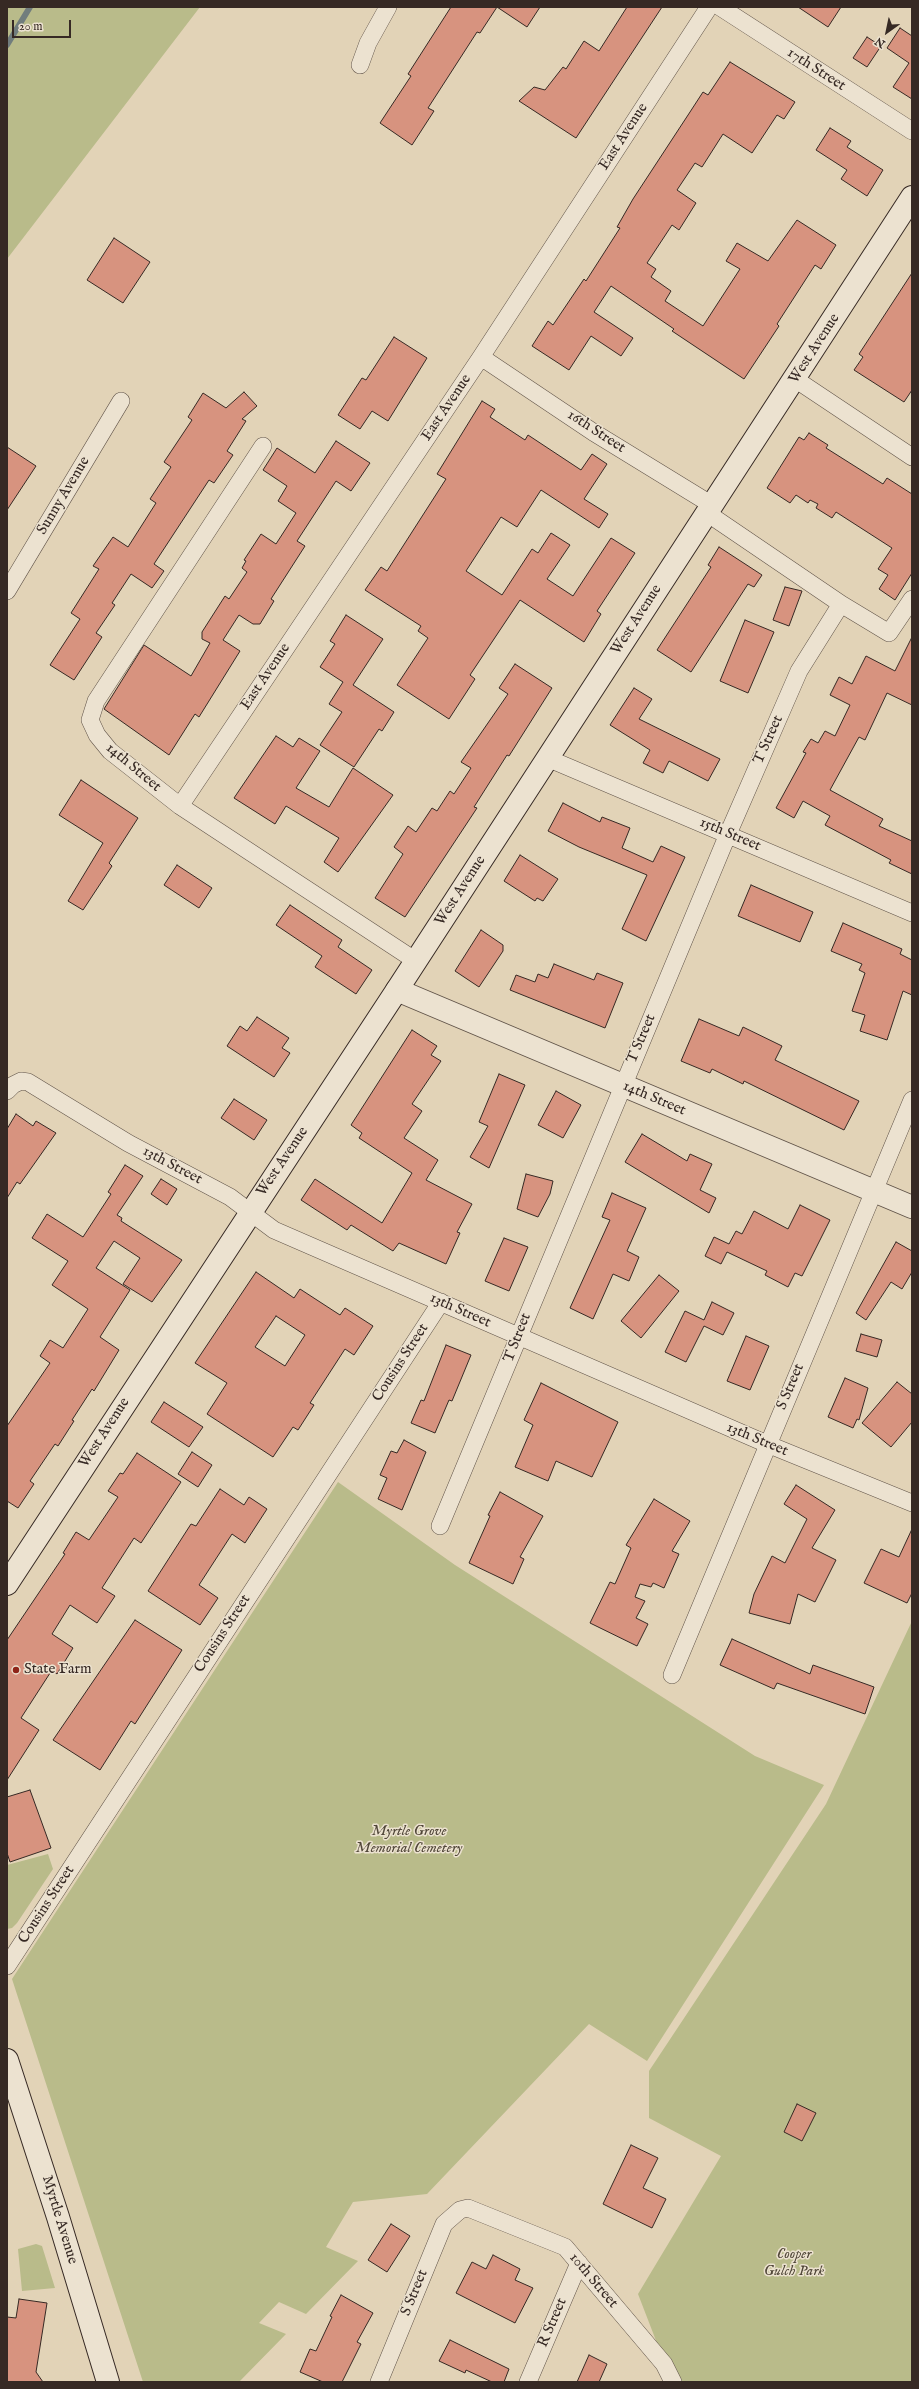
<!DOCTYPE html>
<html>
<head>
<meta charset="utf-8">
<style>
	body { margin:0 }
	#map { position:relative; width:919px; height:2389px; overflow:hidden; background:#e2d3b7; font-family:"IM FELL English",serif }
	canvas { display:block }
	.frame { position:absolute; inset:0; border:8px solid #362924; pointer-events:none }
	.north { position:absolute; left:867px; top:12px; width:40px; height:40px; -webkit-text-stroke:3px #ece2d0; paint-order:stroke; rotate:213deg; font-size:11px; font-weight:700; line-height:16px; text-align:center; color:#362924 }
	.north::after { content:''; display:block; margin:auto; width:14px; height:18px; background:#362924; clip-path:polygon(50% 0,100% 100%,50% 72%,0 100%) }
	.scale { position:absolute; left:12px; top:20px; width:59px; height:18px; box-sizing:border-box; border:2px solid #362924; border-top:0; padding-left:5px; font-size:12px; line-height:14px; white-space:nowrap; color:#362924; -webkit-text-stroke:3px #ece2d0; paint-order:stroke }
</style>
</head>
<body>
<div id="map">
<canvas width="919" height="2389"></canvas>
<div class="frame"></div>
<div class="north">N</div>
<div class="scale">20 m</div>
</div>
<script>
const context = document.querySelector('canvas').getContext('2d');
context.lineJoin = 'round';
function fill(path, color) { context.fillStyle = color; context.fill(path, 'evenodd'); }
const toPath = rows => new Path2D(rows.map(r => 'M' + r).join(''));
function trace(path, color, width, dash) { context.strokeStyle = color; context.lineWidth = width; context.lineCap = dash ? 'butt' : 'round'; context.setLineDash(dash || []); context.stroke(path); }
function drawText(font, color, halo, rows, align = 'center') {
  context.font = font + ' "IM FELL English",serif'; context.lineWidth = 3; context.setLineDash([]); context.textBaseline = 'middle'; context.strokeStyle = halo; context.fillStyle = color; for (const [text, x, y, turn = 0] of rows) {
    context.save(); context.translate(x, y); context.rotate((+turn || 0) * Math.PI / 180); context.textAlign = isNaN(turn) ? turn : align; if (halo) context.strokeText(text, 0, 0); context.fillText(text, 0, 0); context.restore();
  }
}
const green = toPath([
	[7,7,200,7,7,259],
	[338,1482,455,1565,755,1756,824,1785,647,2061,589,2024,427,2194,353,2202,326,2247,358,2261,306,2314,279,2302,259,2323,286,2334,239,2382,143,2382,12,1979],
	[912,1621,912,2382,672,2382,638,2294,721,2156,649,2118,649,2071,826,1804],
	[48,1854,53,1869,17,1923,12,1928,7,1929,7,1865],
	[36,2244,42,2246,55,2288,22,2291,18,2249]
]);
const stream = toPath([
	[7,45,30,7]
]);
const building = toPath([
	[451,7,540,7,527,27,497,7,480,33,477,32,428,108,434,111,412,145,380,123,411,76,408,74,451,7],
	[627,7,662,7,576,138,519,101,534,87,545,90,563,67,566,69,584,41,599,51,627,7],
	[798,7,841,7,828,27,798,7],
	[900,28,912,36,912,99,893,87,909,63,887,48,900,28],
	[867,37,881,46,867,67,853,58,867,37],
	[730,62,795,102,784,119,777,115,752,153,723,134,702,167,695,163,677,190,696,203,679,230,672,225,647,263,656,269,651,277,671,291,665,301,703,326,740,269,726,261,737,243,768,261,797,220,836,245,821,269,815,265,777,324,779,326,744,379,672,331,674,329,611,286,594,312,633,338,621,356,591,336,569,370,532,346,548,321,553,325,584,279,586,281,620,228,617,227,633,199,690,112,703,92,708,95,730,62],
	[830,128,851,141,847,147,883,170,867,196,841,179,847,170,816,150,830,128],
	[114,238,150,262,123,303,87,280,114,238],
	[912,273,912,390,904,402,854,370,863,357,859,354,912,273],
	[394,337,427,358,388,421,372,411,360,429,338,415,362,378,366,380,394,337],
	[244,392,257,406,242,419,246,421,227,451,233,455,214,483,209,480,154,564,164,571,152,588,131,574,112,603,115,605,96,633,102,637,74,680,50,665,80,619,71,613,99,569,93,566,113,537,128,547,156,503,150,499,171,467,164,462,192,420,188,417,203,393,226,408,244,392],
	[482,401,495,409,490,417,525,440,528,435,581,470,592,454,607,464,584,499,608,514,599,528,541,490,517,527,501,517,466,571,502,595,532,549,538,553,551,533,570,545,547,579,573,596,611,538,635,553,597,611,601,614,584,642,520,600,470,675,475,679,449,719,397,685,428,638,418,631,421,626,365,590,381,567,387,571,446,479,437,474,482,401],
	[809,433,828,445,826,448,883,484,887,478,912,494,912,573,895,600,879,589,888,575,878,569,892,548,836,512,832,518,816,508,818,504,810,500,808,503,796,495,790,503,767,488,799,437,804,440,809,433],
	[336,441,370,463,351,491,336,481,297,541,305,546,271,599,274,601,260,624,253,624,239,615,223,640,240,651,199,717,195,714,169,755,104,709,144,645,191,676,210,643,202,639,202,632,225,596,229,599,247,572,242,568,246,561,244,560,261,534,276,544,296,513,278,501,287,486,263,470,277,448,315,473,336,441],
	[7,447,36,466,7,510,7,447],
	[719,547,762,575,754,587,748,584,691,672,657,650,711,567,708,565,719,547],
	[785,587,802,591,789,626,773,620,785,587],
	[346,615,383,639,353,685,394,712,382,731,379,729,354,767,320,745,342,712,329,704,343,682,320,667,335,644,330,641,346,615],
	[745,620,774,632,748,693,720,681,745,620],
	[912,637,912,705,887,693,865,740,859,737,830,790,883,819,879,826,912,841,912,874,889,863,891,860,825,825,830,816,803,801,794,818,776,808,806,753,803,752,811,739,818,743,825,731,835,736,850,705,830,695,839,677,852,684,866,656,895,671,912,637],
	[515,664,552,688,509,756,507,755,474,807,477,808,405,917,375,898,403,854,394,847,408,826,416,832,432,808,437,811,450,791,454,794,471,768,461,762,508,694,499,688,515,664],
	[634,688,652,699,639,719,720,759,708,781,669,761,663,773,643,763,650,750,610,725,634,688],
	[276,736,293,747,299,738,320,751,296,788,329,807,353,768,393,795,338,872,324,862,339,838,286,806,275,824,234,798,276,736],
	[81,780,138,818,109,863,112,866,83,910,68,901,103,843,59,815,81,780],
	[563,803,600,822,602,817,630,828,622,848,653,862,661,846,685,857,646,941,622,929,647,875,579,847,548,831,563,803],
	[520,855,558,879,543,901,537,898,535,901,504,881,520,855],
	[177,865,212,888,199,908,164,885,177,865],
	[751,885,813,912,800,942,738,916,751,885],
	[290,905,342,940,338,947,372,970,356,994,315,967,322,956,276,925,290,905],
	[843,923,902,949,900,954,912,960,912,995,903,991,887,1040,860,1031,865,1015,852,1011,865,973,859,970,862,964,831,951,843,923],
	[481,930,503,945,503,951,479,987,455,971,481,930],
	[554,964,594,980,597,973,623,983,605,1028,510,990,516,975,535,982,538,974,548,978,554,964],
	[257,1017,289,1038,282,1048,290,1053,274,1077,227,1046,240,1026,247,1031,257,1017],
	[699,1019,739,1036,743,1027,782,1046,775,1060,859,1101,844,1130,744,1081,743,1084,712,1069,710,1073,681,1061,699,1019],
	[412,1030,437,1046,431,1055,441,1061,412,1104,422,1111,404,1138,438,1160,426,1180,472,1204,457,1232,460,1233,446,1264,399,1243,393,1251,351,1225,347,1230,301,1200,315,1179,382,1223,412,1173,359,1138,362,1133,351,1125,412,1030],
	[499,1074,525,1085,489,1168,470,1157,488,1126,479,1122,499,1074],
	[556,1091,581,1105,563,1138,538,1125,556,1091],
	[234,1099,267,1120,254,1140,221,1118,234,1099],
	[16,1114,33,1126,36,1121,56,1133,20,1184,17,1182,7,1198,7,1129,16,1114],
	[642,1134,687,1161,690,1154,712,1164,700,1190,716,1198,709,1213,625,1162,642,1134],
	[125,1165,143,1176,117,1215,122,1218,121,1221,182,1260,152,1302,123,1284,140,1258,114,1241,96,1268,130,1290,100,1337,119,1350,94,1391,92,1389,72,1420,74,1421,58,1446,55,1444,30,1481,34,1484,18,1508,7,1501,7,1426,50,1363,40,1356,50,1340,63,1348,88,1309,52,1285,68,1261,32,1238,47,1214,83,1237,111,1194,108,1192,125,1165],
	[526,1174,553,1181,550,1194,538,1217,517,1209,526,1174],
	[161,1179,177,1189,167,1205,151,1194,161,1179],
	[612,1193,646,1208,627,1251,639,1257,629,1281,613,1274,593,1319,570,1308,610,1220,602,1217,612,1193],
	[800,1205,830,1220,802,1276,795,1273,788,1287,765,1275,767,1271,727,1252,721,1264,705,1256,714,1237,729,1244,736,1231,742,1234,754,1211,788,1229,800,1205],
	[504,1238,528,1247,509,1291,485,1281,504,1238],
	[896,1242,912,1251,912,1272,902,1289,891,1282,866,1320,856,1313,896,1242],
	[256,1272,294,1298,300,1289,340,1315,345,1308,373,1326,354,1355,345,1349,310,1403,314,1405,298,1430,293,1427,273,1457,207,1414,227,1383,195,1363,256,1272],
	[276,1316,305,1335,285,1366,255,1347,276,1316],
	[659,1275,679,1291,641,1338,621,1321,659,1275],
	[712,1302,734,1313,723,1335,704,1326,686,1362,665,1352,685,1311,704,1320,712,1302],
	[861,1334,882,1340,877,1357,856,1351,861,1334],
	[746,1336,769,1346,750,1390,727,1381,746,1336],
	[446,1345,471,1355,452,1401,449,1400,435,1433,411,1423,421,1400,424,1401,446,1345],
	[845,1378,868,1388,859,1420,857,1419,853,1428,828,1417,845,1378],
	[897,1382,912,1394,912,1422,891,1447,862,1423,897,1382],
	[541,1383,618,1422,592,1477,556,1461,548,1481,515,1467,533,1425,524,1420,541,1383],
	[164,1402,203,1427,189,1447,151,1422,164,1402],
	[404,1440,426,1452,402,1510,378,1499,387,1478,380,1475,391,1451,397,1453,404,1440],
	[192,1452,212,1465,198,1487,178,1474,192,1452],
	[137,1453,181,1482,141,1543,134,1538,102,1588,115,1596,97,1623,70,1605,52,1634,73,1648,57,1674,52,1670,21,1718,39,1730,7,1780,7,1640,65,1554,63,1553,76,1532,89,1540,118,1497,108,1491,120,1473,123,1474,137,1453],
	[796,1485,835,1510,812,1548,836,1560,815,1602,798,1594,790,1624,749,1613,754,1594,772,1556,785,1563,807,1519,784,1504,796,1485],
	[220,1489,244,1505,249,1497,267,1509,245,1543,232,1534,199,1585,218,1598,200,1625,148,1591,191,1524,196,1526,220,1489],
	[500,1492,543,1516,520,1557,524,1559,513,1584,469,1563,490,1516,488,1515,500,1492],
	[654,1499,690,1521,672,1551,679,1554,664,1588,653,1583,651,1587,640,1584,635,1597,645,1601,636,1618,648,1624,637,1646,590,1623,610,1582,615,1584,631,1548,626,1545,654,1499],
	[912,1529,912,1593,907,1603,864,1583,881,1549,899,1557,912,1529],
	[135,1620,182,1650,135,1724,131,1721,100,1770,53,1740,135,1620],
	[732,1639,810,1674,813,1665,874,1687,865,1714,777,1683,774,1689,720,1665,732,1639],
	[30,1790,51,1848,10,1862,7,1853,7,1797,30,1790],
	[797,2104,816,2113,802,2141,784,2132,797,2104],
	[631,2145,658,2158,643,2188,666,2199,652,2228,603,2204,631,2145],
	[391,2224,410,2236,387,2272,368,2260,391,2224],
	[493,2255,520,2269,515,2280,533,2288,515,2323,456,2293,472,2262,486,2269,493,2255],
	[341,2295,373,2313,357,2342,361,2344,342,2382,323,2382,300,2372,310,2349,316,2351,332,2317,330,2316,341,2295],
	[19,2299,47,2303,36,2372,43,2382,7,2382,7,2317,16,2318,19,2299],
	[450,2340,509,2369,504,2382,492,2382,466,2370,465,2373,439,2361,450,2340],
	[589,2355,607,2364,599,2382,577,2382,589,2355]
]);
const minor = toPath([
	[720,7,912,131],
	[360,65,368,43,388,7],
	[481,357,593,432,712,505],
	[795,379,912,457],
	[263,446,96,701,90,720,97,735,110,751,180,806,416,961],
	[707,513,841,604],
	[7,591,121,401],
	[547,758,912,913],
	[180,806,481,357,709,7],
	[7,1091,13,1085,21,1081,28,1082,128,1143,230,1197,274,1230,767,1444,912,1503],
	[440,1526,728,834,799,671,841,604,889,633,912,599],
	[672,1675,912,1100],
	[7,1966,441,1302],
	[379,2382,444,2224,460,2210,468,2208,565,2247,664,2364,673,2382],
	[528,2382,579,2263]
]);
const tertiary = toPath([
	[397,990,912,1207]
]);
const secondary = toPath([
	[7,1584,397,990,912,197],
	[7,2060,58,2217,108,2382]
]);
const markers = [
	[16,1670,4,"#8f2418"]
];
const streetNames = [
	["17th Street",816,70,33],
	["East Avenue",624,137,-57],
	["West Avenue",815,349,-57],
	["East Avenue",447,408,-56],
	["16th Street",596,432,33],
	["Sunny Avenue",64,496,-59],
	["West Avenue",637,620,-57],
	["East Avenue",266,677,-56],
	["T Street",769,740,-66],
	["14th Street",133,768,40],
	["15th Street",730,835,23],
	["West Avenue",461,891,-57],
	["T Street",642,1039,-67],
	["14th Street",654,1099,23],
	["West Avenue",283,1162,-56],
	["13th Street",172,1166,28],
	["13th Street",460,1311,24],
	["T Street",518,1338,-69],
	["Cousins Street",401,1363,-57],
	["S Street",791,1387,-67],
	["West Avenue",105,1433,-57],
	["13th Street",757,1440,23],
	["Cousins Street",223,1634,-57],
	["Cousins Street",47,1905,-57],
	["Myrtle Avenue",59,2220,73],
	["10th Street",593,2281,50],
	["S Street",415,2293,-68],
	["R Street",553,2323,-67]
];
const poiNames = [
	["State Farm",24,1670]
];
const parkNames = [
	["Myrtle Grove",409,1832],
	["Memorial Cemetery",409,1849],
	["Cooper",794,2255],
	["Gulch Park",794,2272]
];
fill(green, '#b9bb8a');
trace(stream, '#717d7d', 6);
fill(building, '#d7937f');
trace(building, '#362924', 1);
trace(minor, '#615449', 18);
trace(tertiary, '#615449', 24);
trace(secondary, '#362924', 24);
trace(minor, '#ece2d0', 17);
trace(tertiary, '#ece2d0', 22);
trace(secondary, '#ece2d0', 22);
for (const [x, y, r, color] of markers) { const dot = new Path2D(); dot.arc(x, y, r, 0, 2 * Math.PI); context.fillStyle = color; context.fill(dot); trace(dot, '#ece2d0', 1.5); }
drawText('15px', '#362924', '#ece2d0', streetNames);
drawText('15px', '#362924', '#ece2d0', poiNames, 'left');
drawText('italic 15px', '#504638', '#ece2d0', parkNames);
</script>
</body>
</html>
